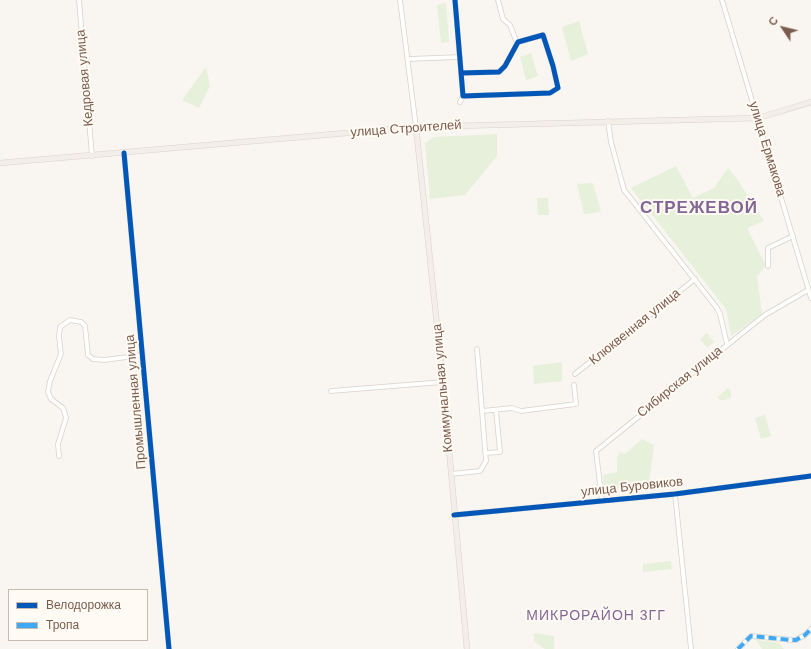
<!DOCTYPE html>
<html>
<head>
<meta charset="utf-8">
<style>
	body { margin:0 }
	#map { position:relative; width:811px; height:649px; overflow:hidden; background:#f9f5f0; font-family:Arial,sans-serif }
	canvas { display:block }
	.legend { position:absolute; left:8px; top:589px; width:140px; height:52px; box-sizing:border-box; background:#fffaf3; border:1px solid #cabbb1; margin:0; padding:5px 7px; list-style:none; font-size:12px; color:#7a5c4d }
	.legend li { display:flex; align-items:center; gap:8px; height:20px }
	.legend b { width:20px; border:1px solid #cabbb1 }
	.north { position:absolute; left:763px; top:8px; width:40px; height:40px; -webkit-text-stroke:3px #fffaf3; paint-order:stroke; rotate:305deg; font-size:11px; font-weight:700; line-height:16px; text-align:center; color:#7a5c4d }
	.north::after { content:''; display:block; margin:auto; width:14px; height:18px; background:#7a5c4d; clip-path:polygon(50% 0,100% 100%,50% 72%,0 100%) }
</style>
</head>
<body>
<div id="map">
<canvas width="811" height="649"></canvas>
<ul class="legend">
<li><b style="height:5px;background:#0057b8"></b>Велодорожка</li>
<li><b style="height:5px;background:#3fa9f5"></b>Тропа</li>
</ul>
<div class="north">С</div>
</div>
<script>
const context = document.querySelector('canvas').getContext('2d');
context.lineJoin = 'round';
function fill(path, color) { context.fillStyle = color; context.fill(path, 'evenodd'); }
const toPath = rows => new Path2D(rows.map(r => 'M' + r).join(''));
function trace(path, color, width, dash) { context.strokeStyle = color; context.lineWidth = width; context.lineCap = dash ? 'butt' : 'round'; context.setLineDash(dash || []); context.stroke(path); }
function drawText(font, color, halo, rows, align = 'center') {
  context.font = font + ' Arial,sans-serif'; context.lineWidth = 4; context.setLineDash([]); context.textBaseline = 'middle'; context.strokeStyle = halo; context.fillStyle = color; for (const [text, x, y, turn = 0] of rows) {
    context.save(); context.translate(x, y); context.rotate((+turn || 0) * Math.PI / 180); context.textAlign = isNaN(turn) ? turn : align; if (halo) context.strokeText(text, 0, 0); context.fillText(text, 0, 0); context.restore();
  }
}
const green = toPath([
	[446,3,449,42,441,43,437,5],
	[579,21,588,54,571,61,562,27],
	[531,53,538,76,526,80,520,57],
	[206,67,210,86,199,108,182,100],
	[497,134,497,156,465,195,430,199,425,143,434,137],
	[676,166,693,198,714,188,728,168,737,179,764,221,747,228,766,266,757,276,762,314,731,336,726,309,631,188],
	[593,183,601,212,584,214,577,184],
	[537,198,548,198,549,215,538,215],
	[707,333,714,342,707,348,700,339],
	[562,362,562,381,534,384,533,366],
	[728,388,731,391,731,397,726,400,720,400,718,397],
	[765,415,771,436,761,439,755,418],
	[642,439,654,445,649,483,604,490,603,475,617,472,617,457,620,452,625,454],
	[671,561,672,569,643,572,643,564],
	[534,633,554,636,554,649,545,649,534,641],
	[756,640,779,643,784,649,762,649]
]);
const minor = toPath([
	[79,0,92,156],
	[400,0,416,127],
	[455,0,463,96,550,93,558,88,553,66,543,35,518,42,505,66,499,72,461,73],
	[498,0,503,19,510,25,517,43],
	[722,0,811,298],
	[408,59,460,57],
	[460,102,463,96],
	[608,121,611,142,624,190,717,308,720,314,727,344],
	[124,153,169,649],
	[768,266,768,248,793,236],
	[575,374,695,279],
	[331,391,443,382],
	[482,411,512,408,521,411,576,404,574,385],
	[486,453,500,452,496,410],
	[59,456,58,444,66,418,65,414,63,408,51,399,48,392,50,381,61,354,59,337,60,327,70,320,81,322,85,326,88,355,93,359,104,360,143,355],
	[451,474,480,471,486,461,477,349],
	[675,494,691,649],
	[602,501,596,451,751,326,765,315,808,290],
	[454,515,675,494,811,476],
	[738,649,751,636,792,640,796,640,805,635,811,629]
]);
const major = toPath([
	[416,127,443,382,467,649],
	[0,163,416,127,758,118,811,102]
]);
const quiet = toPath([
	[738,649,751,636,792,640,796,640,805,635,811,629]
]);
const cycleway = toPath([
	[455,0,463,96,550,93,558,88,553,66,543,35,518,42,505,66,499,72,461,73],
	[124,153,169,649],
	[454,515,675,494,811,476]
]);
const streetNames = [
	["Кедровая улица",85,78,-95],
	["улица Строителей",406,129,-4],
	["улица Ермакова",767,149,73],
	["Клюквенная улица",635,327,-39],
	["Сибирская улица",680,382,-39],
	["Коммунальная улица",443,388,-95],
	["Промышленная улица",136,402,-95],
	["улица Буровиков",632,487,-6]
];
const neighbourhoodNames = [
	["МИКРОРАЙОН 3ГГ",596,616]
];
const districtNames = [
	["СТРЕЖЕВОЙ",699,208]
];
fill(green, '#e7f0db');
trace(minor, '#d7d1cb', 5.5);
trace(major, '#dad1cc', 6);
trace(minor, '#fefefd', 4);
trace(major, '#f3eee8', 5);
trace(quiet, '#3fa9f5', 4, [8, 4]);
trace(cycleway, '#0057b8', 5);
drawText('13px', '#7a5c4d', '#fffaf3', streetNames);
context.letterSpacing = '1px';
drawText('14px', '#846695', '#fffaf3', neighbourhoodNames);
context.letterSpacing = '0px';
context.letterSpacing = '1px';
drawText('bold 17px', '#846695', '#fffaf3', districtNames);
context.letterSpacing = '0px';
</script>
</body>
</html>
